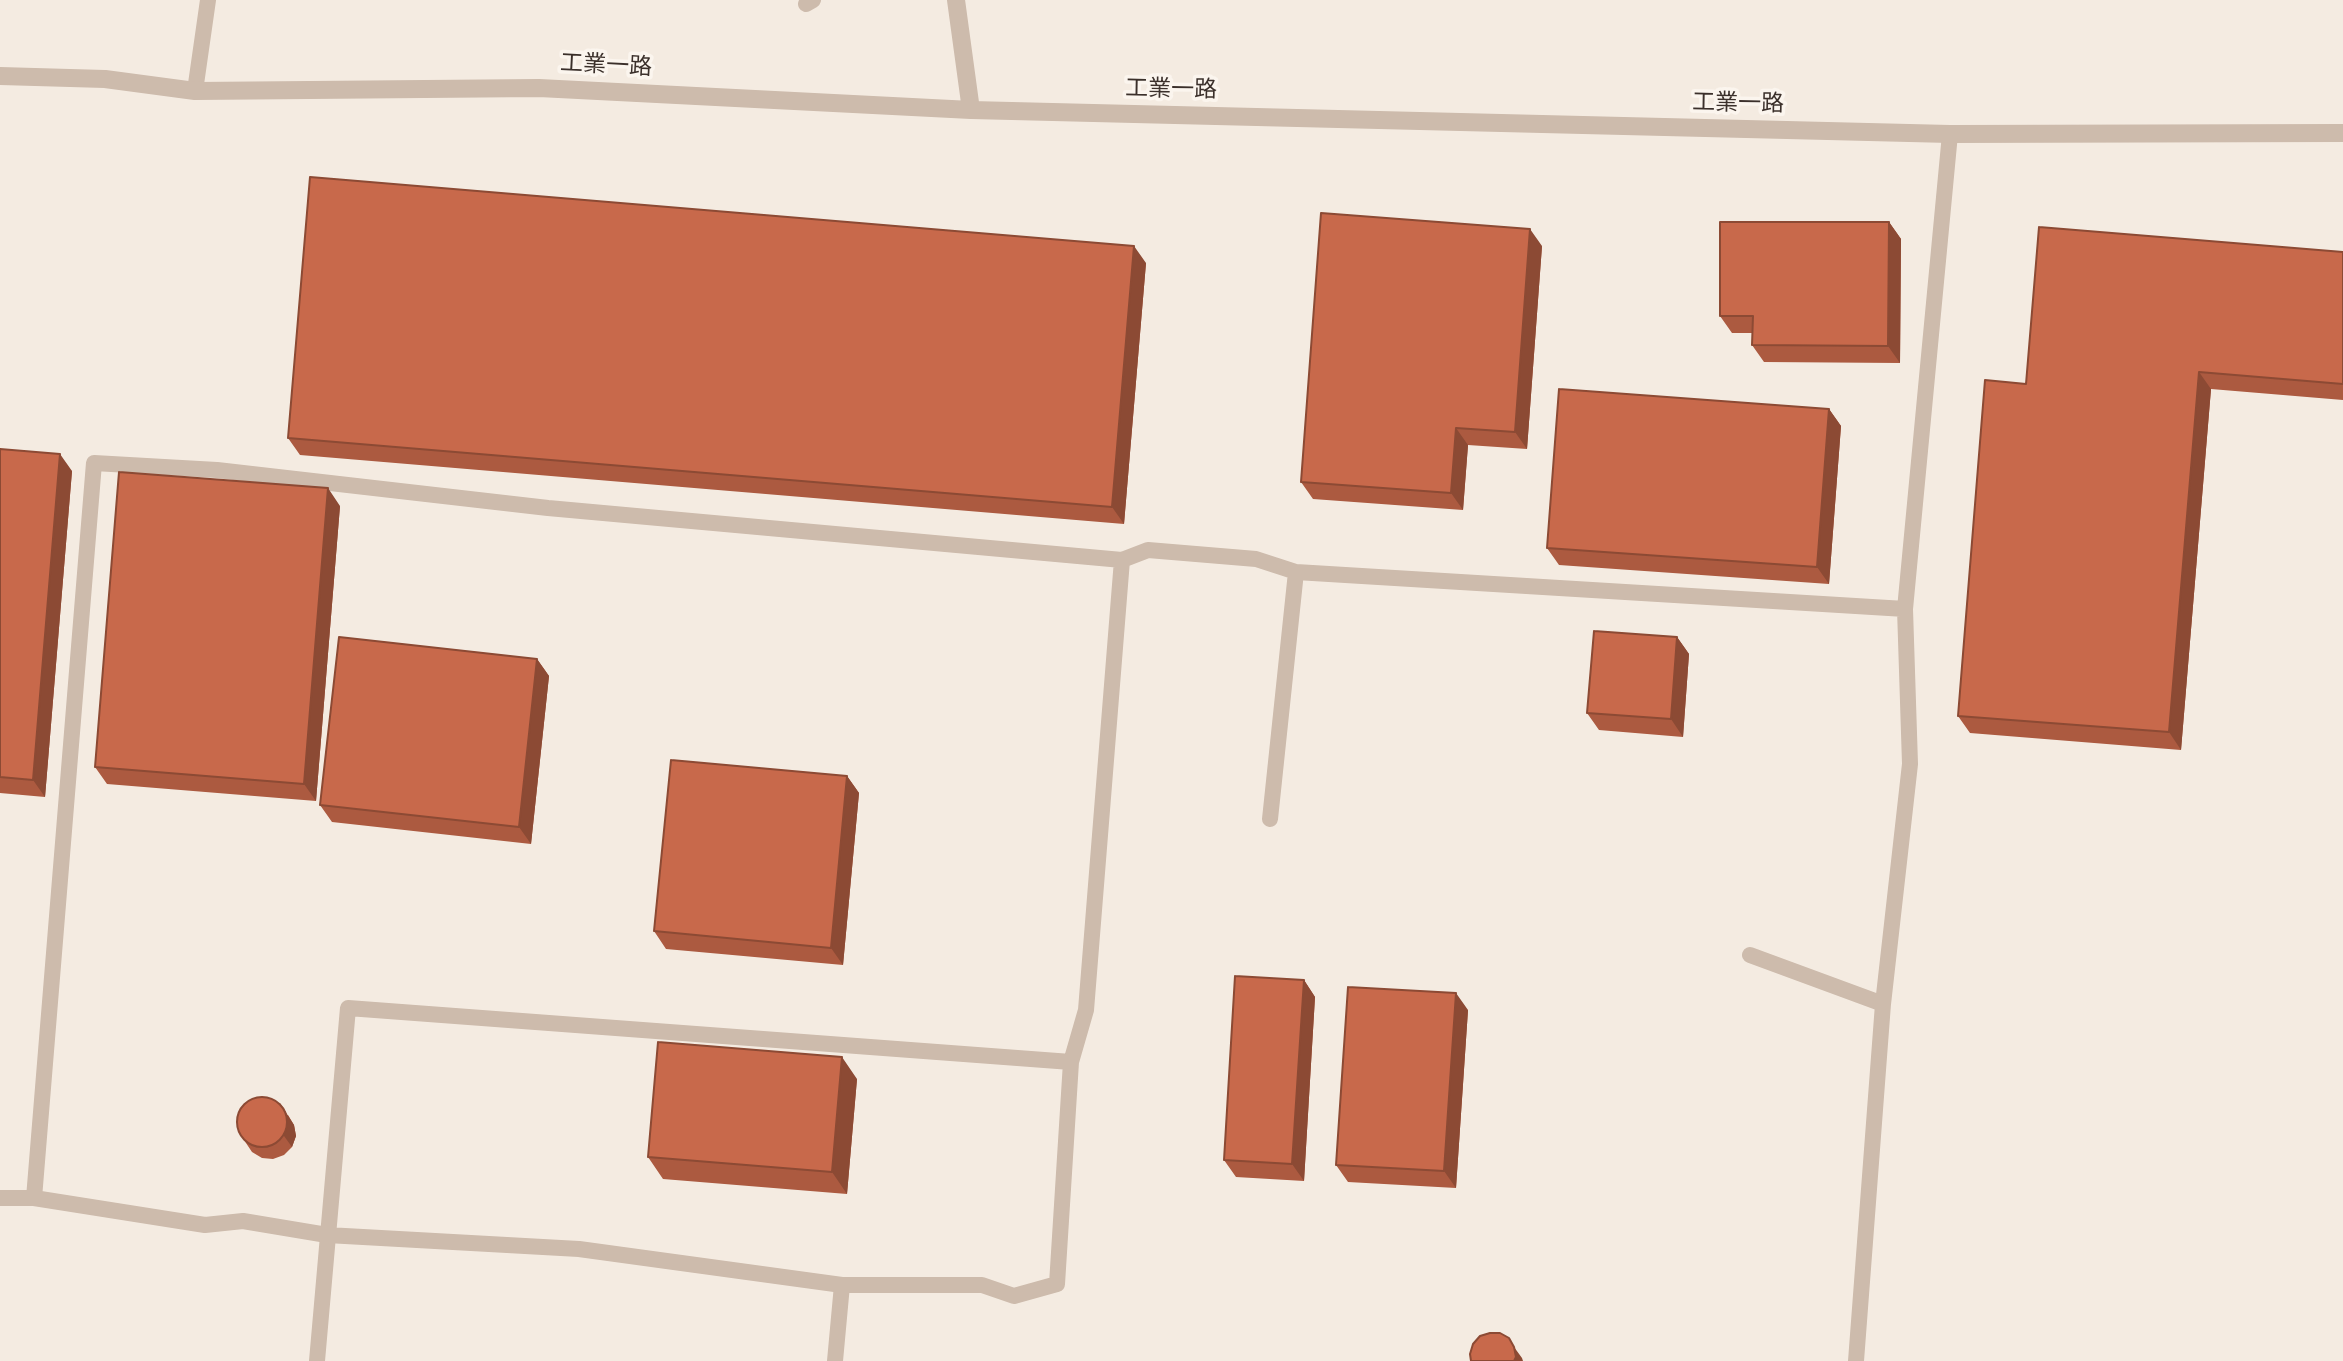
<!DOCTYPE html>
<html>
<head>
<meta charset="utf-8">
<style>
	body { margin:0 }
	canvas { display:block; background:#f4ebe1 }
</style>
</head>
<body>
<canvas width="2343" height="1361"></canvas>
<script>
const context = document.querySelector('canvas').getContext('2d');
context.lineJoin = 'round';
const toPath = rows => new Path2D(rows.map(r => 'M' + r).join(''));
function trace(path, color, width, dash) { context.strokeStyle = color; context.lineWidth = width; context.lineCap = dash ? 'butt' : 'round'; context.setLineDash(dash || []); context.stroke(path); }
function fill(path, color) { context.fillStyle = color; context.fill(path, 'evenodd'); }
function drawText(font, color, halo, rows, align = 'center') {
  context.font = font + ' "Source Sans 3","Noto Sans TC",sans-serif'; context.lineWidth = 7; context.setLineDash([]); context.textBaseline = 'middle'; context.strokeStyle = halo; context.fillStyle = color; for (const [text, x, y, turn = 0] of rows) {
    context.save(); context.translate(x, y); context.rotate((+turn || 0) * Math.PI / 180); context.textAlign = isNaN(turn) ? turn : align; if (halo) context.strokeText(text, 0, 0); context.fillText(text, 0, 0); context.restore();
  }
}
const lane = toPath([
	[806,4,813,0],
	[195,91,208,0],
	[1270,819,1296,572],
	[1750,955,1883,1004],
	[0,1198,34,1198,205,1225,243,1221,327,1235,579,1249,842,1285,982,1285,1014,1296,1057,1284,1071,1062,1086,1010,1122,560],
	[34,1198,94,463,217,470,548,508,1122,560,1148,550,1256,559,1296,572,1905,609],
	[317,1361,348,1008,1071,1062],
	[835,1361,842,1285],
	[1856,1361,1883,1004,1910,764,1905,609,1950,134]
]);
const street = toPath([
	[956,0,971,110],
	[0,76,105,79,195,91,539,88,971,110,1950,134,2343,133]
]);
const wall = toPath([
	[1889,222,1901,239,1900,363,1764,362,1752,345,1752,333,1732,333,1720,316],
	[1542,246,1527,449,1468,445,1463,510,1313,499,1301,482],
	[2343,252,2343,400,2211,389,2181,750,1970,733,1958,716,2026,384],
	[1146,263,1124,524,300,455,288,438],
	[1829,409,1841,426,1829,584,1559,565,1547,548],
	[0,449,72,471,45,797,0,793],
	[340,506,316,801,107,784,95,767],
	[1677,637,1689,654,1683,737,1599,730,1587,713],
	[537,659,549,676,531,844,332,822,320,805],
	[847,776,859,793,843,965,666,949,654,931],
	[1304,980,1315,997,1304,1181,1236,1177,1224,1160],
	[1468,1010,1456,1188,1348,1182,1336,1165],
	[857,1079,847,1194,663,1179,648,1157],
	[288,1115,294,1125,296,1136,292,1147,284,1155,273,1159,262,1158,252,1152,238,1131]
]);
const shadedWall = toPath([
	[1889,222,1901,239,1900,363,1888,346],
	[1530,229,1542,246,1527,449,1515,432],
	[1134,246,1146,263,1124,524,1112,507],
	[2199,372,2211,389,2181,750,2169,732],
	[1829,409,1841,426,1829,584,1817,567],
	[1456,428,1468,445,1463,510,1451,493],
	[60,454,72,471,45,797,33,780],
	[328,488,340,506,316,801,304,784],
	[1677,637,1689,654,1683,737,1671,719],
	[537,659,549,676,531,844,519,827],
	[847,776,859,793,843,965,831,948],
	[1304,980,1315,997,1304,1181,1292,1164],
	[1456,993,1468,1010,1456,1188,1444,1171],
	[842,1057,857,1079,847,1194,832,1172],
	[280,1103,294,1125,296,1136,292,1147,284,1136],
	[1514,1347,1522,1358,1523,1361,1514,1361]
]);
const building = toPath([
	[310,177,1134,246,1112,507,288,438,310,177],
	[1321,213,1530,229,1515,432,1456,428,1451,493,1301,482,1321,213],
	[1720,222,1889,222,1888,346,1752,345,1753,316,1720,316,1720,222],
	[2039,227,2343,252,2343,384,2199,372,2169,732,1958,716,1985,380,2026,384,2039,227],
	[1559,389,1829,409,1817,567,1547,548,1559,389],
	[0,449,60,454,33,780,0,777,0,449],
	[119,472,328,488,304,784,95,767,119,472],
	[1594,631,1677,637,1671,719,1587,713,1594,631],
	[339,637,537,659,519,827,320,805,339,637],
	[671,760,847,776,831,948,654,931,671,760],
	[1235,976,1304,980,1292,1164,1224,1160,1235,976],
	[1348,987,1456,993,1444,1171,1336,1165,1348,987],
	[658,1042,842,1057,832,1172,648,1157,658,1042],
	'237 1122a25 25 0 1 1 50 0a25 25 0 1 1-50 0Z',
	[1490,1333,1500,1333,1509,1338,1514,1347,1516,1357,1514,1361,1471,1361,1470,1354,1473,1344,1480,1336,1490,1333]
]);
const streetNames = [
	["工業一路",606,67,3],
	["工業一路",1171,91,1],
	["工業一路",1738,105,1]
];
trace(lane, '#cdbbac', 16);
trace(street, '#cdbbac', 18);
fill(wall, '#ac5a40');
fill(shadedWall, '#8c4a34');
fill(building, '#c8694b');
trace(building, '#8c4a34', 2);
drawText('23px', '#3b302b', '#fbf5ee', streetNames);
</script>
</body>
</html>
